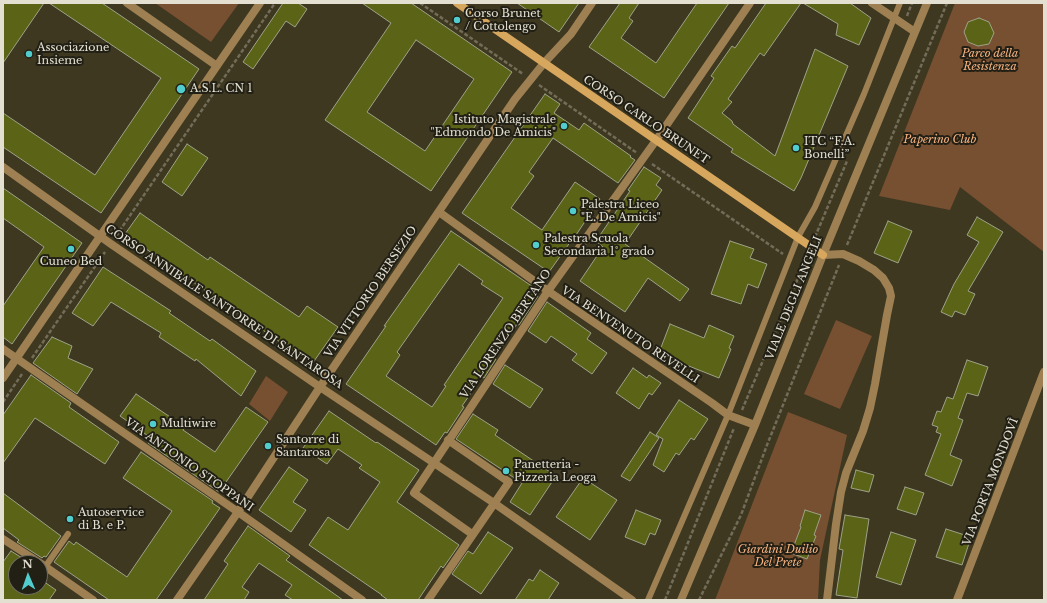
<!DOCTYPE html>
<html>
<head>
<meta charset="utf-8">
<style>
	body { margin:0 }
	#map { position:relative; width:1047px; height:603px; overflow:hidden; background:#3e3821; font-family:"Libre Baskerville",serif }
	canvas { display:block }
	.frame { position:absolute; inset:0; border:4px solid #e3e0d2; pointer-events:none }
	.north { position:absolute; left:8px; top:555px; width:40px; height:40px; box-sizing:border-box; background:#221f15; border:1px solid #6f6c61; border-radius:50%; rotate:358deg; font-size:11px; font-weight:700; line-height:16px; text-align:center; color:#e3e0d2 }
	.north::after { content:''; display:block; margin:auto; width:14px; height:18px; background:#52cdcd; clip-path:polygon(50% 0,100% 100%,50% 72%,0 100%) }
</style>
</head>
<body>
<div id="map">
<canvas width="1047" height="603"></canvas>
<div class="frame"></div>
<div class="north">N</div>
</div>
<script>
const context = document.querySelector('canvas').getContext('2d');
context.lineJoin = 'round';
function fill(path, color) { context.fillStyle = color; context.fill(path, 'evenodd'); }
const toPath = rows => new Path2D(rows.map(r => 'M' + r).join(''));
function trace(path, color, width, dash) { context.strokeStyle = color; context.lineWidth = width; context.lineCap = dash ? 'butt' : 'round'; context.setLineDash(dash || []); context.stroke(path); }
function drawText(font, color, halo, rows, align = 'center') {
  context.font = font + ' "Libre Baskerville",serif'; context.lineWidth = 4; context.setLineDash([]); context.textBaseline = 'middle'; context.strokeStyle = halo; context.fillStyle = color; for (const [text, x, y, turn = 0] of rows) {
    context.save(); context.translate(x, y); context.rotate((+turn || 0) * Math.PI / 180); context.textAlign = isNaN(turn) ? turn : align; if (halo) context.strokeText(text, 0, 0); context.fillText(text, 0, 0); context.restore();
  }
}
const green = toPath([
	[155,3,239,3,211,42],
	[955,3,1044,3,1044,252,960,187,950,210,879,196],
	[836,320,872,336,840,409,804,394],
	[266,376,288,392,270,421,249,404],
	[788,412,847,435,820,560,818,600,715,600]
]);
const building = toPath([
	[3,3,44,3,3,63,3,3],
	[49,3,102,3,199,69,101,213,3,147,3,113,95,175,161,78,49,3],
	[283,3,298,3,307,9,295,27,286,21,253,69,243,62,283,3],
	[362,3,411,3,512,72,431,191,325,120,391,23,362,3],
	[416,40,474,79,425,151,367,112,416,40],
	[517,3,579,3,559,32,517,3],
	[620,3,639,3,629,18,633,21,621,38,656,63,697,3,729,3,664,98,589,47,620,3],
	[766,3,801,3,764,56,760,53,728,99,732,102,722,113,732,121,733,124,775,156,815,49,848,66,801,178,794,191,731,152,733,149,688,118,714,78,711,76,732,46,735,48,766,3],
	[803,3,850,3,871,18,859,45,836,35,838,24,803,3],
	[979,18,989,22,994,33,989,44,978,46,968,42,964,32,968,22,979,18],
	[545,94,560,104,554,113,579,130,584,123,631,156,630,157,635,160,618,183,553,138,529,172,534,176,511,208,542,230,575,182,600,199,572,241,571,241,549,272,462,213,545,94],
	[187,144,208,158,182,196,162,182,187,144],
	[644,167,661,178,656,185,662,190,625,244,689,289,680,301,648,278,625,312,580,281,603,247,596,241,630,191,628,190,644,167],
	[3,188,82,243,12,344,3,337,3,306,44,247,3,218,3,188],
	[140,213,208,260,210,257,299,317,307,306,338,327,312,364,193,282,125,234,140,213],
	[977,217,1003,232,968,291,975,294,965,315,955,311,952,317,941,312,954,284,979,242,967,235,977,217],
	[888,221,912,231,898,263,874,253,888,221],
	[451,231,539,291,537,295,538,296,519,325,517,324,494,358,496,359,484,378,482,377,462,406,464,407,447,433,445,432,436,445,346,384,386,326,384,326,451,231],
	[459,264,483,281,481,284,503,298,444,385,446,386,432,407,386,376,400,355,397,352,459,264],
	[730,241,754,249,750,258,767,264,758,288,748,284,741,304,711,294,730,241],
	[103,267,171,311,169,313,210,341,212,339,256,371,241,396,196,359,195,361,159,337,161,333,111,302,93,326,72,313,103,267],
	[547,302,591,333,587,339,607,353,592,374,572,360,577,354,551,336,546,343,528,331,547,302],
	[670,324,704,338,709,325,734,336,729,348,731,349,719,378,666,357,668,353,660,350,670,324],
	[52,337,72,346,68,358,93,369,77,394,33,363,52,337],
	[967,360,988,367,978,396,967,393,958,418,963,420,950,455,962,460,952,486,925,475,941,434,936,432,938,427,932,425,937,411,941,412,947,397,953,399,967,360],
	[505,365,543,389,530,408,493,384,505,365],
	[633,368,647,378,649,375,661,383,652,395,649,393,639,409,616,393,633,368],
	[31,375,71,403,69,407,119,442,105,464,35,418,3,463,3,415,31,375],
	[136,394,185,427,183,430,215,452,246,407,268,422,219,492,148,443,151,438,120,416,136,394],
	[679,400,708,419,694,440,691,438,679,455,676,453,664,472,653,465,663,439,656,435,679,400],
	[329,411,376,443,377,442,419,470,397,502,459,545,443,568,441,566,418,600,388,600,381,595,382,595,309,545,328,517,348,530,380,482,359,468,362,465,338,449,327,464,303,448,329,411],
	[473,414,498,430,495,435,556,476,530,515,510,502,522,483,456,439,473,414],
	[650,432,659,438,630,481,621,476,650,432],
	[141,452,213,501,212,503,220,508,156,600,109,600,54,562,69,541,74,545,76,542,127,577,172,511,123,478,141,452],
	[289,467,308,480,293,502,306,510,291,532,259,510,289,467],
	[856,470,874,475,869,492,851,488,856,470],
	[583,478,617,500,590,540,556,517,583,478],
	[905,487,924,493,916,515,897,509,905,487],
	[3,493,61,536,46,557,44,556,42,558,17,542,19,540,3,528,3,493],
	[636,510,661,520,655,535,650,533,645,545,625,537,636,510],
	[805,510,821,515,814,535,816,536,807,559,791,553,801,527,800,526,805,510],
	[845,515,869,519,857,598,836,595,843,550,839,549,845,515],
	[248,526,290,556,286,560,343,600,293,600,285,595,292,585,259,563,242,587,249,592,244,600,204,600,228,564,224,561,248,526],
	[946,529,971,537,962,565,936,557,946,529],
	[488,532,513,548,481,594,452,574,468,551,473,554,488,532],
	[891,532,916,540,901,585,876,577,891,532],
	[11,551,30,563,16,563,16,587,40,587,40,579,56,590,49,600,3,600,3,562,11,551],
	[540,570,559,583,548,600,515,600,529,579,533,581,540,570]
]);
const path = toPath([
	[420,3,523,74],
	[907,16,912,3],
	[539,85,637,153],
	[652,164,783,254],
	[116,236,275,3],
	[815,237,847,161],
	[847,245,947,3],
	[32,358,105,252],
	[3,402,22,374],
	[742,410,807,257],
	[665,600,734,428],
	[699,600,741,515,767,445,839,265]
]);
const lane = toPath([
	[45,567,68,534],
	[648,600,728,415,798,237,815,207,864,94,900,3]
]);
const street = toPath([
	[127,3,217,66],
	[872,3,915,32],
	[3,167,111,244,320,387,494,503,632,600],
	[439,212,548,291,712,403,728,415,755,425],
	[823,255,843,254,859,261,874,270,883,278,889,288,891,296,887,315,875,384,870,408,863,431,846,473,841,492,836,524,827,600],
	[3,349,238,512,362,600],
	[3,378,260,3],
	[472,534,414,493,548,291,657,139,750,3],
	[3,539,40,563],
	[40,563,93,600],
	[177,600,238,512,320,387,515,99,544,63,571,34,592,3],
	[428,600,509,482,448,440],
	[681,600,755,425,823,255,927,3],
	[957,600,1044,372]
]);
const secondary = toPath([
	[457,3,823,255]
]);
const markers = [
	[457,20,4,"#52cdcd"],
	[29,54,4,"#52cdcd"],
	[181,89,5,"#52cdcd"],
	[564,126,4,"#52cdcd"],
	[796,148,4,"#52cdcd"],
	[573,211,4,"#52cdcd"],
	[536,245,4,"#52cdcd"],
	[71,249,4,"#52cdcd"],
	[153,424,4,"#52cdcd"],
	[268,446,4,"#52cdcd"],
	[506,471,4,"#52cdcd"],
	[70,519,4,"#52cdcd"]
];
const poiNames = [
	["Corso Brunet",465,14],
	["/ Cottolengo",465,27],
	["Associazione",37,48],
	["Insieme",37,61],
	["A.S.L. CN 1",190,89],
	["Istituto Magistrale",556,120,"right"],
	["\"Edmondo De Amicis\"",556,133,"right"],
	["ITC “F.A.",804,142],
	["Bonelli”",804,155],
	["Palestra Liceo",581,205],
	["\"E. De Amicis\"",581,218],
	["Palestra Scuola",544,239],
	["Secondaria 1° grado",544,252],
	["Cuneo Bed",71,262,"center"],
	["Multiwire",161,424],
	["Santorre di",276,440],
	["Santarosa",276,453],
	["Panetteria -",514,465],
	["Pizzeria Leoga",514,478],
	["Autoservice",78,513],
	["di B. e P.",78,526]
];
const parkNames = [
	["Parco della",990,54],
	["Resistenza",990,67],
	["Paperino Club",940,140],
	["Giardini Duilio",778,550],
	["Del Prete",778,563]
];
const streetNames = [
	["CORSO CARLO BRUNET",646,120,34],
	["VIA VITTORIO BERSEZIO",371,292,-56],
	["VIALE DEGLI ANGELI",794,298,-68],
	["CORSO ANNIBALE SANTORRE DI SANTAROSA",224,307,34],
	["VIA LORENZO BERTANO",506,334,-56],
	["VIA BENVENUTO REVELLI",630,335,34],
	["VIA ANTONIO STOPPANI",189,465,35],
	["VIA PORTA MONDOVÌ",991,482,-69]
];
fill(green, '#774f31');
fill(building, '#5b6416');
trace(building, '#9da288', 1);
trace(path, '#726c58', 2.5, [4, 2]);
trace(lane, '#9e8053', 6);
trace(street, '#9e8053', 8);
trace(secondary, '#d8a75e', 8);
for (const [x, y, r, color] of markers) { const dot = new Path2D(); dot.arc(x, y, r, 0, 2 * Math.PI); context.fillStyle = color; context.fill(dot); trace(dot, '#221f15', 1.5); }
drawText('11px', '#e3e0d2', '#221f15', poiNames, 'left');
drawText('italic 11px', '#f9b482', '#221f15', parkNames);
drawText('11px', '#e3e0d2', '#221f15', streetNames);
</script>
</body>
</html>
